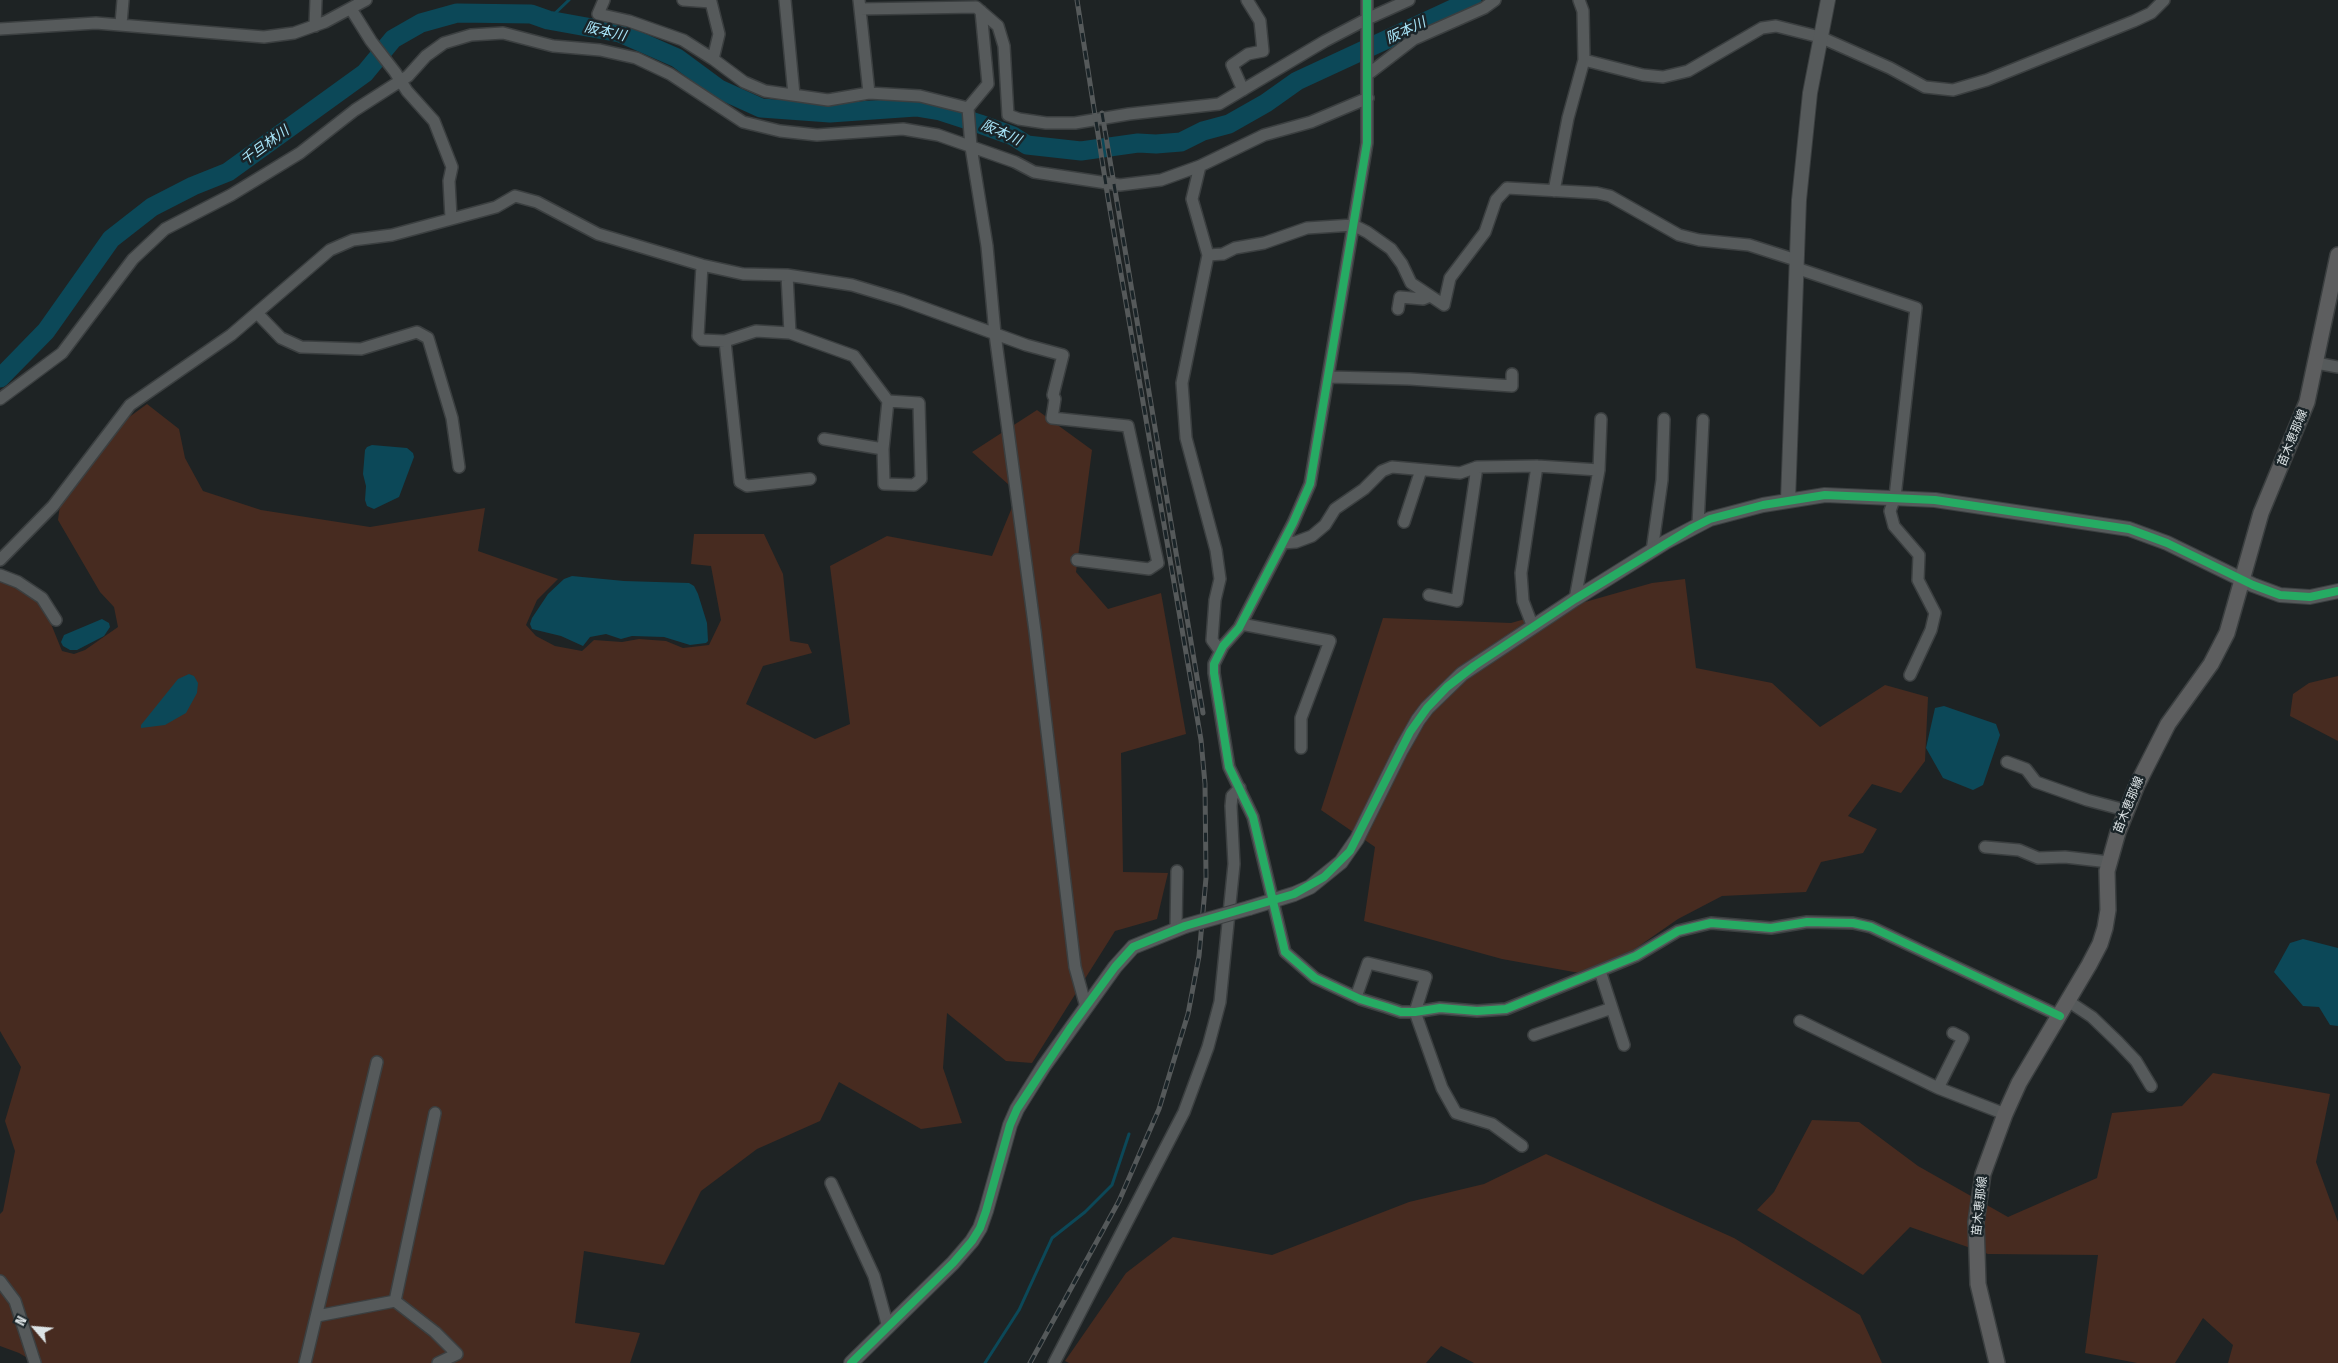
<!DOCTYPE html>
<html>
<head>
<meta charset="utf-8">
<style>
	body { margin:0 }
	#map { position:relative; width:2338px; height:1363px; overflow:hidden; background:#1e2324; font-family:"Fira Sans Condensed",sans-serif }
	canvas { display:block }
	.north { position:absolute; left:10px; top:1303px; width:50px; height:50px; -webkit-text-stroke:4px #1a2428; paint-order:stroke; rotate:297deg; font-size:14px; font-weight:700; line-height:20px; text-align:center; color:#dde4e6 }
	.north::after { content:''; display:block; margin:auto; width:18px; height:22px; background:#dde4e6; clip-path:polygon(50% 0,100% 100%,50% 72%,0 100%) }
</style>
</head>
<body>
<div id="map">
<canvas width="2338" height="1363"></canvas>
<div class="north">N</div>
</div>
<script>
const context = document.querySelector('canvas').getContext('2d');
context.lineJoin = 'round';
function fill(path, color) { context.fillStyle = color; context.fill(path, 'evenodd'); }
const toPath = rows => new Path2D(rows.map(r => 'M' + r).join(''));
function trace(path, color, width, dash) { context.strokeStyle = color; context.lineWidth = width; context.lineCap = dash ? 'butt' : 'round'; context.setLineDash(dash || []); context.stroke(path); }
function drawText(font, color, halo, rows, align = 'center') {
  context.font = font + ' "Fira Sans Condensed","Noto Sans JP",sans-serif'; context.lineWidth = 5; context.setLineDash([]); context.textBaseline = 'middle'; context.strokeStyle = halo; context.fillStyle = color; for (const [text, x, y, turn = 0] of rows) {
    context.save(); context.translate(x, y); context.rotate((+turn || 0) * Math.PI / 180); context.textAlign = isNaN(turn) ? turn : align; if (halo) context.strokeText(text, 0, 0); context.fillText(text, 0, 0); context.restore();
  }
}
const green = toPath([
	[147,404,179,429,185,458,203,491,261,510,370,527,485,508,478,551,558,579,537,600,526,625,536,636,555,646,582,651,594,640,622,642,639,639,666,641,683,648,709,645,721,620,711,566,691,564,694,534,764,534,783,574,790,641,808,644,812,653,763,666,746,704,815,739,850,724,830,566,887,536,992,556,1018,493,972,452,1037,410,1092,450,1076,572,1108,609,1161,593,1186,734,1121,753,1123,872,1168,873,1157,919,1115,931,1032,1063,1006,1061,947,1013,943,1068,962,1123,921,1129,839,1082,820,1121,757,1149,701,1191,664,1265,584,1251,575,1323,640,1333,630,1363,36,1363,19,1353,0,1346,0,1214,3,1211,15,1151,5,1121,21,1067,0,1031,0,577,41,599,62,651,74,654,85,650,118,627,114,607,100,592,58,520,60,505,117,426],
	[1685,579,1696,668,1772,683,1820,727,1885,685,1928,697,1925,761,1901,793,1872,784,1848,816,1877,829,1863,853,1821,862,1806,892,1722,896,1678,919,1596,976,1502,959,1364,921,1375,847,1321,810,1383,618,1511,623,1652,583],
	[2338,676,2338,741,2290,716,2293,694,2309,683],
	[2213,1073,2330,1094,2316,1162,2338,1222,2338,1363,2228,1363,2233,1345,2203,1318,2175,1363,2137,1363,2085,1353,2098,1255,1988,1254,1910,1227,1863,1275,1757,1210,1774,1192,1812,1120,1859,1122,1918,1166,2008,1217,2097,1178,2112,1113,2182,1106],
	[1546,1154,1734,1238,1860,1315,1882,1363,1474,1363,1441,1346,1426,1363,1069,1363,1065,1361,1126,1273,1173,1237,1272,1255,1409,1202,1484,1184]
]);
const water = toPath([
	[372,445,407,448,413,453,414,457,399,497,374,509,367,506,365,500,366,486,363,474,365,450,367,447],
	[572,576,624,581,689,583,694,586,698,594,707,623,708,641,706,643,690,645,664,637,632,636,621,639,606,634,590,637,583,646,561,636,532,629,530,624,532,618,548,594,564,579],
	[102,619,109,623,110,627,104,636,77,650,70,650,63,646,61,642,64,635],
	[189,674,194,676,198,683,197,693,186,713,165,725,141,728,141,725,178,679],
	[1944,706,1996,724,2000,735,1983,785,1973,790,1943,778,1926,748,1935,708],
	[2303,939,2338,948,2338,1026,2330,1025,2319,1007,2303,1006,2274,972,2290,943]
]);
const stream = toPath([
	[548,20,569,0],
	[985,1363,1019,1310,1052,1238,1085,1212,1112,1185,1129,1134]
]);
const river = toPath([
	[0,378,46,331,111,239,152,207,193,186,228,172,365,73,393,39,421,23,457,13,531,14,548,20,620,33,677,58,719,89,761,108,830,113,916,107,940,111,980,124,1013,136,1027,145,1081,151,1138,143,1156,144,1181,142,1203,131,1229,124,1266,103,1297,81,1472,0]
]);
const minor = toPath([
	[604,0,598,14,629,21,683,40,713,59,744,82,765,91,828,100,869,93,920,96,968,108],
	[683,0,711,2,719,34,713,59],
	[785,0,794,95],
	[859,0,860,9,976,7,998,26,1004,46,1008,115,1019,119,1046,123,1075,123,1129,114,1219,104,1325,41,1367,19,1409,0],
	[1367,0,1367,143,1310,484,1293,523,1239,628,1223,646,1214,664,1214,673,1229,767,1253,817,1285,952,1315,978,1360,999,1386,1007,1401,1012,1415,1012,1440,1008,1477,1011,1506,1009,1636,956,1678,931,1711,923,1771,928,1807,922,1853,923,1871,927,2060,1016],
	[351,9,371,41,395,72,407,91,434,121,452,167,449,181,451,218],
	[860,9,869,93],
	[981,11,988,84,968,108,971,147,987,246,995,334,1035,631,1075,967,1086,1007],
	[121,24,123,0],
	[315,26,316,0],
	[0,29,96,23,264,37,294,33,325,22,366,0],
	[1584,60,1643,75,1663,77,1688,71,1762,28,1776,26,1820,37,1890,68,1925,87,1953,90,1987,80,2134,21,2151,13,2164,0],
	[1367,75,1414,39,1484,8,1495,0],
	[1243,90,1232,65,1248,54,1263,51,1260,21,1247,0],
	[1200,166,1192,199,1208,255,1182,383,1186,438,1216,550,1220,579,1215,600,1212,640,1220,651],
	[1554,191,1568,118,1584,60,1583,11,1579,0],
	[1208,255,1223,254,1235,248,1264,243,1307,228,1353,225,1367,232,1391,249,1402,264,1411,283,1444,305,1450,278,1485,232,1496,200,1507,188,1597,193,1610,196,1679,235,1699,240,1749,245,1796,260],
	[702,265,698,336,702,340,725,341,756,331,790,333],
	[1796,268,1916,308,1895,497,1890,511,1894,526,1919,555,1918,580,1935,613,1931,630,1910,675],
	[787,275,790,333,854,356,888,401],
	[1398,309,1400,297,1423,299,1430,296],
	[257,313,281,338,301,347,361,349,417,332,428,338,452,418,459,467],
	[725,341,740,482,747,486,810,479],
	[2316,363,2338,367],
	[1329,377,1410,379,1512,386,1512,374],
	[0,399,62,353,133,259,165,229,231,195,300,153,355,110,408,76,426,56,444,43,471,35,503,33,553,46,600,50,636,58,670,74,743,122,780,131,817,135,903,129,938,135,1015,162,1034,172,1120,185,1161,180,1200,166,1264,135,1311,122,1368,98],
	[888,401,919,403,921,479,914,485,884,484,883,449,888,401],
	[824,439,883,449],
	[1599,470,1601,419],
	[1404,522,1421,470],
	[1698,525,1703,420],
	[1283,543,1296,542,1312,536,1325,525,1335,509,1364,489,1382,471,1392,467,1460,473,1477,467,1537,466,1599,470,1575,599],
	[1652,551,1662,480,1664,419],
	[0,560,53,506,130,405,231,335,330,250,353,240,392,235,496,207,515,196,537,202,598,234,702,265,743,274,787,275,852,285,902,300,1026,345,1063,355,1053,395,1055,399,1052,418,1128,426,1158,563,1149,569,1077,560],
	[0,575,18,582,42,598,56,620],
	[1429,595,1457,601,1477,467],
	[1241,624,1330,641,1301,718,1301,748],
	[1533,627,1523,601,1521,573,1537,466],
	[2007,762,2026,769,2036,782,2087,800,2125,810],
	[1985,847,2019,850,2038,858,2065,857,2109,862],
	[1176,929,1177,871],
	[1600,971,1624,1045],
	[1356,997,1368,963,1426,977,1415,1012,1442,1088,1456,1113,1492,1124,1522,1146],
	[2068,1001,2092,1017,2118,1042,2136,1061,2151,1086],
	[1800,1021,1938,1088,1963,1038,1953,1033],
	[1534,1035,1612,1008],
	[1938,1088,2005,1114],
	[831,1183,874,1276,888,1327],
	[0,1281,15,1301,35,1363],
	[395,1301,435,1113],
	[317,1316,395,1301,435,1332,457,1354,438,1363],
	[305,1363,377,1062],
	[1054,1363,1184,1112,1208,1047,1220,1002,1234,864,1231,806,1232,796,1240,788]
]);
const tertiary = toPath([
	[1788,500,1799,200,1810,93,1828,0],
	[1249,908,1294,894,1310,887,1341,862,1357,839,1401,750,1418,720,1427,708,1462,674,1575,599,1666,542,1710,519,1763,505,1825,495,1935,500,2129,529,2167,543,2253,585,2280,595,2310,597,2338,591],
	[851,1363,953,1263,972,1241,980,1228,986,1211,1010,1125,1017,1109,1044,1066,1115,967,1133,947,1185,926]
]);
const secondary = toPath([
	[1997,1363,1978,1284,1976,1222,1983,1174,2005,1114,2019,1083,2089,965,2100,944,2105,928,2108,910,2107,871,2118,832,2137,785,2168,724,2211,664,2227,633,2261,513,2307,402,2338,255]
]);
const rail = toPath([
	[1102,113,1203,713],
	[1030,1363,1119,1201,1159,1109,1188,1014,1199,956,1206,878,1205,784,1201,740,1108,198,1077,0]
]);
const tertiaryBridge = toPath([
	[1185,926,1249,908]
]);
const cycleway = toPath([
	[1367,0,1367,143,1310,484,1293,523,1239,628,1223,646,1214,664,1214,673,1229,767,1253,817,1285,952,1315,978,1360,999,1386,1007,1401,1012,1415,1012,1440,1008,1477,1011,1506,1009,1636,956,1678,931,1711,923,1771,928,1807,922,1853,923,1871,927,2060,1016],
	[851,1363,953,1263,972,1241,980,1228,986,1211,1010,1125,1017,1109,1071,1027,1115,967,1133,947,1185,926,1294,894,1324,877,1350,851,1410,732,1427,708,1447,687,1474,666,1575,599,1692,528,1710,519,1763,505,1825,495,1935,500,2129,529,2167,543,2253,585,2280,595,2310,597,2338,591]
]);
const streetNames = [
	["苗木恵那線",2293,438,-68],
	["苗木恵那線",2129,805,-68],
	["苗木恵那線",1980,1206,-84]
];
const waterNames = [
	["阪本川",1406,31,-25],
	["阪本川",605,32,13],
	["阪本川",1001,133,24],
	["千旦林川",265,146,-36]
];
fill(green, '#472b20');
fill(water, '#0c4858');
trace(stream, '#0c4858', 3);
trace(river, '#0c4858', 19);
trace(minor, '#3b3f40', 14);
trace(tertiary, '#3b3f40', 16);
trace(secondary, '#3b3f40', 18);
trace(minor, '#565a5b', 11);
trace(tertiary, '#565a5b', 14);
trace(secondary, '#5d5e5f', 15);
trace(rail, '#55595a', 5);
trace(rail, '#1a2428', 3, [9]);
trace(tertiaryBridge, '#3b3f40', 16, []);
trace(tertiaryBridge, '#565a5b', 14);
trace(cycleway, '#26ab63', 8);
drawText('12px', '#dde4e6', '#1a2428', streetNames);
drawText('italic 14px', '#a8e5f9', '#1a2428', waterNames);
</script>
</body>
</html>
